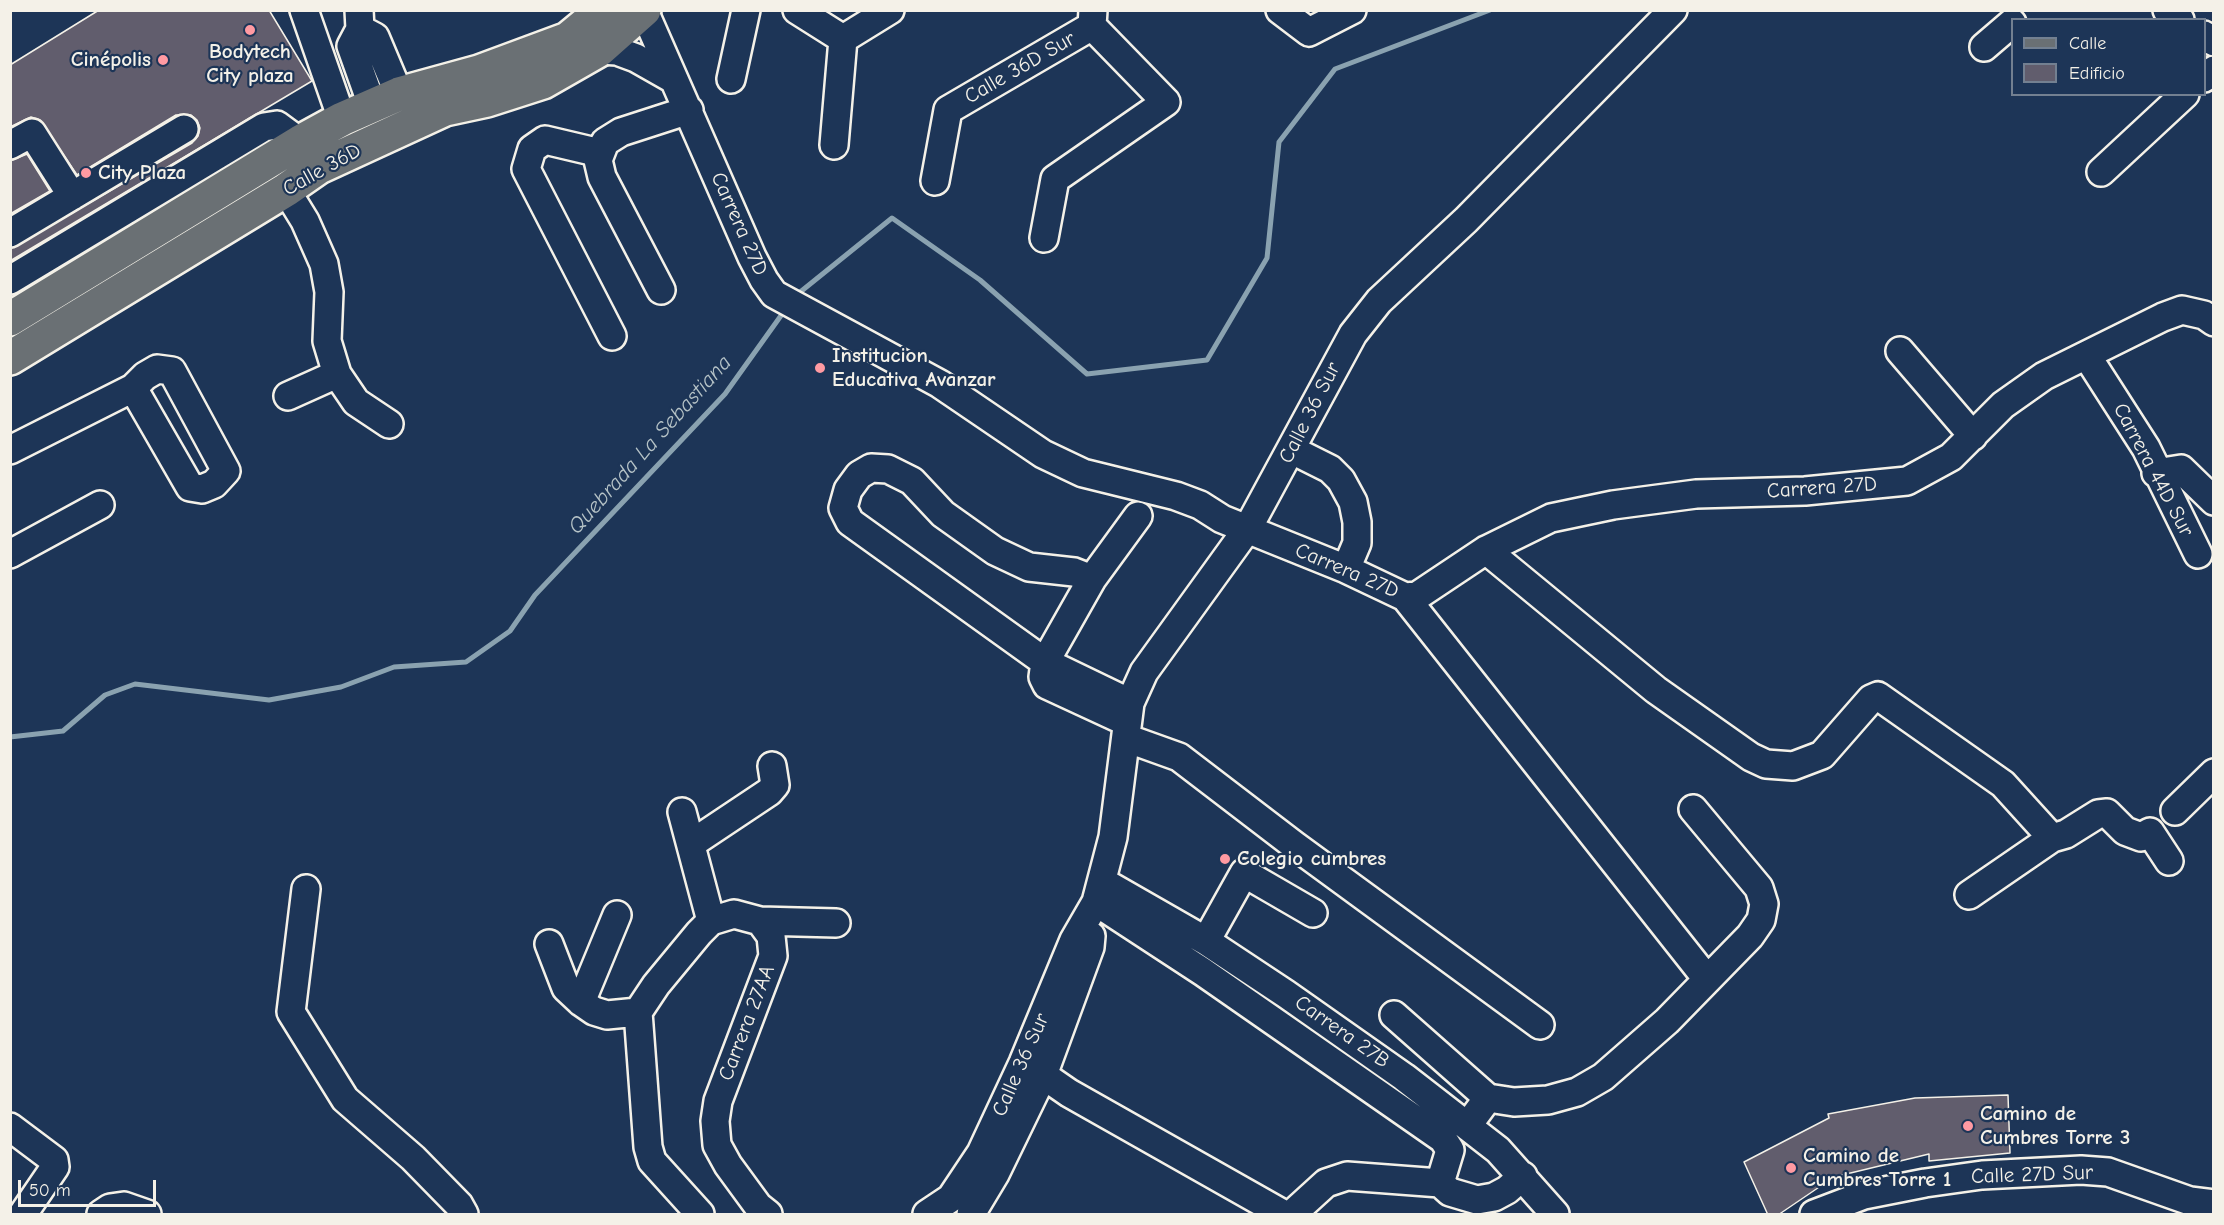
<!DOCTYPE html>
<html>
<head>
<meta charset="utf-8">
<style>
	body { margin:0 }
	#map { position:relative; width:2224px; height:1225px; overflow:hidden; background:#1d3557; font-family:"Comic Neue",sans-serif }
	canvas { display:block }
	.frame { position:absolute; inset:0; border:12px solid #f4f1e8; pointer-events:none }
	.legend { position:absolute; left:2011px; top:18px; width:195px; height:78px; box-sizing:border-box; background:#1d3557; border:2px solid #738091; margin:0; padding:8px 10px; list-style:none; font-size:18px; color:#f4f1e8 }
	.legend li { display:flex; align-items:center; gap:12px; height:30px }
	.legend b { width:30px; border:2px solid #738091 }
	.scale { position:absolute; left:18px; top:1180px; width:138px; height:27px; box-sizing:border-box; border:3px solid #f4f1e8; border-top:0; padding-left:8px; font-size:18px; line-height:21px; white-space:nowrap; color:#f4f1e8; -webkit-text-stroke:4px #1d3557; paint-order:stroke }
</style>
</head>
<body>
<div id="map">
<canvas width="2224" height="1225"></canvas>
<div class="frame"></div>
<ul class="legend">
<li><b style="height:8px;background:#6a7074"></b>Calle</li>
<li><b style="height:16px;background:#615d6d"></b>Edificio</li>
</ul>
<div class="scale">50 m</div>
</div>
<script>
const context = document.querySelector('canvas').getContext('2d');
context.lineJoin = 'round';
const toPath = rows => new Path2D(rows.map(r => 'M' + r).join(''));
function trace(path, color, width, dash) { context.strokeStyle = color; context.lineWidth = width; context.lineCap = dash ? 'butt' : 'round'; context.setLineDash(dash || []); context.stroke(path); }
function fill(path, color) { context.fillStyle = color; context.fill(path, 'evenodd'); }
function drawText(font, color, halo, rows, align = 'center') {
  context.font = font + ' "Comic Neue",sans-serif'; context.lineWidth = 4.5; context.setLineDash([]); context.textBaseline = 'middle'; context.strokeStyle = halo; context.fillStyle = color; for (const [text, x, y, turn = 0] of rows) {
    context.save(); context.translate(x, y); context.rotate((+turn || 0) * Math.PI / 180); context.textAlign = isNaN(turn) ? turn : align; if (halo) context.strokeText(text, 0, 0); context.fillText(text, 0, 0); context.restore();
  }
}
const stream = toPath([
	[794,297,892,218,980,280,1087,374,1207,360,1267,258,1279,142,1335,69,1490,10],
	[10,737,63,731,105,695,135,684,269,700,341,687,394,667,466,662,510,631,535,595,725,394,785,310]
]);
const building = toPath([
	[99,10,269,10,312,81,10,261,10,249,192,143,198,136,200,128,197,120,191,115,176,115,77,175,40,120,31,117,10,127,10,65,99,10],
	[27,154,50,191,10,214,10,161,27,154],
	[2008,1095,2010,1153,1929,1161,1929,1154,1834,1177,1778,1215,1768,1215,1744,1162,1829,1118,1828,1114,1915,1098,2008,1095]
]);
const minor = toPath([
	[304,10,342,119],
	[359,10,360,29,351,46,372,105],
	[797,10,843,39,890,10],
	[1280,10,1309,32,1352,10],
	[2167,10,2180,20],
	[644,11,752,257,764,280,774,294,940,384,1043,454,1083,473,1176,496,1200,505,1222,519,1346,569,1405,597,1417,596,1486,550,1551,518,1613,505,1696,494,1805,491,1907,481,1951,457,2003,405,2044,376,2163,317,2182,310,2204,315,2214,322],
	[360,29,375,37,399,94],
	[2204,35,2214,42],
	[1984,47,2012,23],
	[599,50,617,51,636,58,673,79],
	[2204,78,2214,70],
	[731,79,746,10],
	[10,145,32,133,72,196],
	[834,145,843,39],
	[600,153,545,140,532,149,526,169,612,336],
	[2101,172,2185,94],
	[935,181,948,110,1092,26],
	[286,190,305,221,324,264,329,292,327,341,337,374,356,402,389,424],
	[10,233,184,129],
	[1044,238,1055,179,1166,102,1092,26,1093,10],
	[10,280,264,127,277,125,300,142,311,156],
	[661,290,602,177,598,160,605,142,621,132,689,110],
	[1900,351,1973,436],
	[2087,356,2146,448,2198,554],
	[288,396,337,374],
	[10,450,133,388,145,376,157,369,172,371,226,471,214,484,202,489,190,487,133,388],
	[1292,450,1330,469,1341,480,1353,502,1357,522,1357,543,1346,569],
	[2156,473,2181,469,2214,501],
	[1486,550,1656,690,1751,757,1766,764,1793,766,1822,755,1871,699,1878,696,2003,784,2052,838],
	[10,554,100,505],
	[1092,579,1074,572,1029,567,995,551,943,514,912,481,888,469,871,468,859,475,848,490,843,508,850,522,1045,662,1130,703],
	[1405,597,1707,979],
	[1127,722,1047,685,1043,677,1045,662,1092,579,1138,516],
	[1126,738,1179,757,1294,845,1540,1025],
	[2175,811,2214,773],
	[682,812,711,921],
	[691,844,769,792,775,785,772,766],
	[1103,882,1206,941,1286,994,1404,1077,1498,1150,1555,1214],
	[306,889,291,1012,345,1099,413,1158,459,1205,464,1214],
	[1969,895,2052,838,2066,834,2098,814,2107,813,2125,831,2141,837,2150,832,2169,861],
	[1096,902,1203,972,1443,1139,1450,1150,1440,1183,1450,1192,1477,1200,1494,1197,1507,1190,1523,1176],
	[760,921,836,923],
	[1206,941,1244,873,1313,913],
	[549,944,566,988,581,1002,594,1011,607,1015,638,1012],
	[581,1002,617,915],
	[1394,1015,1488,1098],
	[1043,1075,1069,1093,1283,1214],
	[1468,1125,1488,1098,1514,1102,1548,1100,1577,1092,1603,1077,1667,1021,1750,936,1761,920,1764,904,1759,888,1693,809],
	[10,1127,54,1160,55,1167,23,1214],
	[101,1214,110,1208,124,1206,147,1214],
	[700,1214,652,1161,648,1147,638,1012,656,985,699,933,711,921,734,914,760,921,771,936,773,956,718,1101,715,1121,717,1145,728,1165,758,1206,768,1214],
	[927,1214,951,1198,981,1153,1023,1063,1074,940,1096,902,1113,837,1130,703,1144,672,1248,528,1353,334,1379,301,1466,220,1673,10],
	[971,1214,995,1174,1043,1075,1090,947,1091,936],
	[1292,1214,1326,1183,1347,1176,1440,1183],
	[1814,1214,1864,1195,1925,1183,1982,1175,2081,1170,2108,1172,2190,1201,2214,1204]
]);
const major = toPath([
	[10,319,300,142,342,119,399,94,479,72,568,39,603,10],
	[10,358,286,190,319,167,445,109,487,100,543,82,599,50,644,10]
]);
const markers = [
	[250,30,6,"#ff9aa2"],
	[163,60,6,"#ff9aa2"],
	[86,173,6,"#ff9aa2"],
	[820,368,6,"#ff9aa2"],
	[1225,859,6,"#ff9aa2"],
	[1968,1126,6,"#ff9aa2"],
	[1791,1168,6,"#ff9aa2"]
];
const poiNames = [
	["Bodytech",250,52,"center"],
	["City plaza",250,76,"center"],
	["Cinépolis",151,60,"right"],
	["City Plaza",98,173],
	["Institucion",832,356],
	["Educativa Avanzar",832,380],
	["Colegio cumbres",1237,859],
	["Camino de",1980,1114],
	["Cumbres Torre 3",1980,1138],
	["Camino de",1803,1156],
	["Cumbres Torre 1",1803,1180]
];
const streetNames = [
	["Calle 36D Sur",1020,68,-30],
	["Calle 36D",322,170,-29],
	["Carrera 27D",739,224,66],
	["Calle 36 Sur",1310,413,-63],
	["Carrera 44D Sur",2153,470,62],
	["Carrera 27D",1822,488,-4],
	["Carrera 27D",1347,571,23],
	["Carrera 27AA",747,1023,-69],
	["Carrera 27B",1342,1032,35],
	["Calle 36 Sur",1021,1065,-66],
	["Calle 27D Sur",2032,1175,-2]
];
const waterNames = [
	["Quebrada La Sebastiana",650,445,-48]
];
trace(stream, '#8aa2b0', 5);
fill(building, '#615d6d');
trace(building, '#f4f1e8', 1.5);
trace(minor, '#f4f1e8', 32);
trace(major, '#f4f1e8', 38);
trace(minor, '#1d3557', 27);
trace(major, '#6a7074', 33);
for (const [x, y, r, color] of markers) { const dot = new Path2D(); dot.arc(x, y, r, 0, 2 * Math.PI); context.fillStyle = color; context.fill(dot); trace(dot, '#1d3557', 2); }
drawText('bold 21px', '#f4f1e8', '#1d3557', poiNames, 'left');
drawText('21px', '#f4f1e8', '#1d3557', streetNames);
drawText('italic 22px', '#b6c3c7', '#1d3557', waterNames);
</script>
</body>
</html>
